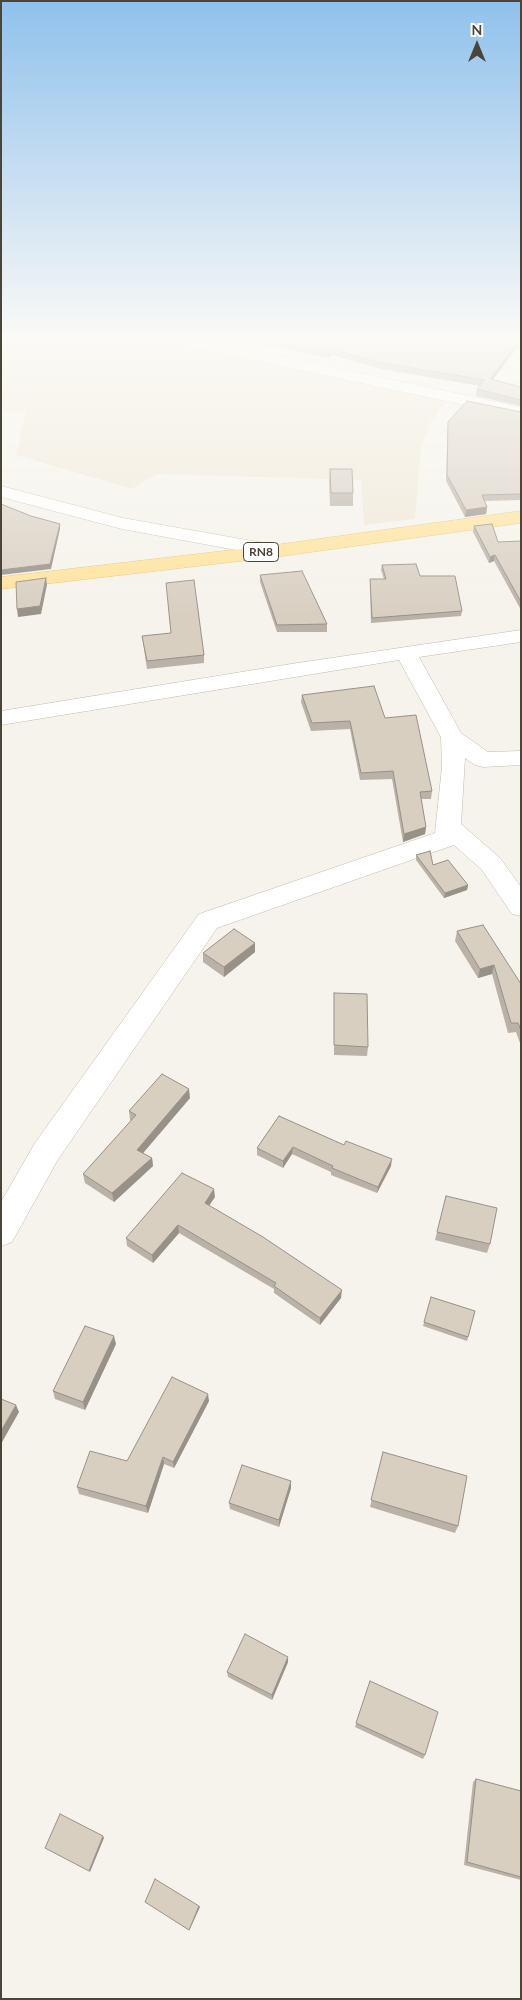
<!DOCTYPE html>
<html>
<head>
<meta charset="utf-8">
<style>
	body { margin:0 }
	#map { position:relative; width:522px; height:2000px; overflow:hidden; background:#f6f3ec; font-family:Lato,sans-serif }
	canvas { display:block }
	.frame { position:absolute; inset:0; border:2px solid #4b4439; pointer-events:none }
	.north { position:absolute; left:452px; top:20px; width:50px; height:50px; -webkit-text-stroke:4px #fff; paint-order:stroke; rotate:0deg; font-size:14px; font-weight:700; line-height:20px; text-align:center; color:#4b4439 }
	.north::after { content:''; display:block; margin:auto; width:18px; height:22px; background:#4b4439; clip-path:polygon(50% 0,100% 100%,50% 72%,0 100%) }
</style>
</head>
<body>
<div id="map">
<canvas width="522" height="2000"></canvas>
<div class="frame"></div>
<div class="north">N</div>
</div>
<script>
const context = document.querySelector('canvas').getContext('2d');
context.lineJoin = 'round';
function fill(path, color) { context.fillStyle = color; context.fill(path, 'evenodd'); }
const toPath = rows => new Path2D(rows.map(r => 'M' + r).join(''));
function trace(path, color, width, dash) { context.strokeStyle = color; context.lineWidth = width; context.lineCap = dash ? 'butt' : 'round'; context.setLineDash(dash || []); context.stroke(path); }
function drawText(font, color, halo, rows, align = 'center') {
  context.font = font + ' Lato,sans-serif'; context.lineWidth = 4; context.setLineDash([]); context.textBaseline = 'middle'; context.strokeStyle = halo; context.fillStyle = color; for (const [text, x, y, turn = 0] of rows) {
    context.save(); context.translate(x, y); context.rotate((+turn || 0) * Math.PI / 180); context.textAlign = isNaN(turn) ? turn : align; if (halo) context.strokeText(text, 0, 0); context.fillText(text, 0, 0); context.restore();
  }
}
const education = toPath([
	[13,336,146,336,447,400,430,423,421,447,415,519,364,525,361,480,156,474,132,489,16,455,26,411,1,412,1,344]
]);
const street = toPath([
	[157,336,186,336,521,407,521,417,165,341,160,339,157,336],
	[1,486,123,518,275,545,282,547,285,551,282,555,275,557,122,529,1,497,1,486],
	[521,630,521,642,419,657,461,733,488,752,521,751,521,765,483,767,475,765,465,758,461,824,500,858,521,887,521,916,512,914,482,870,454,845,217,928,57,1161,12,1242,1,1246,1,1202,35,1143,199,914,435,833,442,767,441,737,399,660,1,725,1,711,291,664,521,630]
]);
const primary = toPath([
	[521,511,521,523,275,557,1,589,1,577,275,545,521,511]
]);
const wall = toPath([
	[227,336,521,336,521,351,515,350,493,379,521,387,521,406,476,396,477,389,480,386,381,369,332,355,328,358],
	[521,412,521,500,485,501,487,507,486,514,465,517,446,481,448,422],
	[330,469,353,493,353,506,330,506,329,481],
	[474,526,498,542,521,541,521,610,494,561,489,563,473,532],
	[382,565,420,576,462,611,461,616,371,623,370,579,384,579,381,570],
	[260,575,327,624,327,632,277,632,260,582],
	[142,636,204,655,204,663,147,669],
	[302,695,385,718,432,791,431,799,421,799,426,827,425,834,403,842,392,779,360,780,350,729,311,731,301,702],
	[416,855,468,885,467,890,444,898,416,860],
	[457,931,521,984,521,1046,516,1032,508,1033,492,974,478,978,455,941],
	[255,952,224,977,203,962,203,953],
	[334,993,368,1047,367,1056,334,1055],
	[190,1098,143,1153,152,1158,153,1166,114,1202,85,1183,83,1174,131,1121,130,1120,129,1111],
	[279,1116,391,1166,377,1193,331,1175,331,1172,292,1154,283,1168,257,1155,257,1148],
	[446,1196,490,1244,487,1253,435,1240],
	[215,1197,209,1206,341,1298,320,1325,274,1293,274,1289,179,1233,153,1263,127,1246,126,1238],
	[431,1297,475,1311,467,1341,423,1326],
	[116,1344,85,1410,55,1399,53,1391],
	[209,1401,174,1468,164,1464,148,1513,79,1494,77,1487,127,1461],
	[383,1452,458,1526,455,1533,370,1507],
	[291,1481,291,1488,279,1527,230,1509,229,1503],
	[288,1662,272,1700,228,1677,227,1672],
	[370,1681,425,1755,423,1759,355,1727],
	[476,1779,521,1791,521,1880,464,1865,473,1782]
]);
const shadedWall = toPath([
	[516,344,515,350,489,385,490,379],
	[332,349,332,355,328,358,328,352],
	[487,507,486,514,465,517,466,510],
	[60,524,60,529,51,569,1,575,1,570],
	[495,555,494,561,489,563,490,557],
	[46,578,47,585,41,614,18,617,17,609],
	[426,827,425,834,403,842,404,834],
	[468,885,467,890,444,898,445,893],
	[255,943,255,952,224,977,224,967],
	[494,965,492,974,478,978,480,969],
	[189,1089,190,1098,138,1159,137,1150],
	[293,1147,292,1154,283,1168,283,1161],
	[152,1158,153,1166,114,1202,112,1193],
	[392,1159,391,1166,377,1193,378,1187],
	[214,1189,215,1197,205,1211,205,1203],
	[178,1225,179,1233,153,1263,152,1255],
	[342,1290,341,1298,320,1325,320,1318],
	[114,1336,116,1344,85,1410,83,1402],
	[208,1394,209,1401,174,1468,173,1462],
	[16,1405,19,1412,1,1444,1,1431],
	[163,1457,164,1464,148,1513,146,1506],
	[291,1481,291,1488,279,1527,279,1520],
	[288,1657,288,1662,272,1700,272,1695],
	[103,1836,104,1838,90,1872,89,1871],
	[199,1906,200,1907,189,1931,189,1930]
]);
const building = toPath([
	[254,336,521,336,521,345,516,344,490,379,521,387,521,400,477,389,485,380,381,363,332,349,328,352,254,336],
	[467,401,521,412,521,494,482,495,487,507,466,510,447,475,448,422,467,401],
	[330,469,352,469,353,493,331,493,330,469],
	[1,504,31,516,60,524,50,564,1,570,1,504],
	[492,524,498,542,521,541,521,602,495,555,490,557,474,526,492,524],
	[416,564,420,576,455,576,462,611,372,618,370,579,386,579,382,565,416,564],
	[302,571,327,624,277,625,260,575,302,571],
	[46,578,40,606,17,609,16,582,46,578],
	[194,580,204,655,147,661,142,636,171,633,166,583,194,580],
	[374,686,385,718,416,715,432,791,420,792,426,827,404,834,393,771,361,773,350,721,312,723,302,695,374,686],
	[430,851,433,865,448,860,468,885,445,893,416,855,430,851],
	[483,925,521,984,521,1030,518,1023,511,1023,494,965,480,969,457,931,483,925],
	[234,929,255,943,224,967,203,953,234,929],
	[334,993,367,994,368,1047,334,1045,334,993],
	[162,1074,189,1089,137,1150,152,1158,112,1193,83,1174,136,1115,129,1111,162,1074],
	[279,1116,344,1145,346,1141,392,1159,378,1187,332,1168,333,1166,293,1147,283,1161,257,1148,279,1116],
	[182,1173,214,1189,205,1203,263,1237,342,1290,320,1318,274,1286,276,1283,178,1225,152,1255,126,1238,182,1173],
	[446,1196,497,1208,490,1244,437,1232,446,1196],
	[431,1297,475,1311,468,1337,424,1322,431,1297],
	[85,1326,114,1336,83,1402,53,1391,85,1326],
	[172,1377,208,1394,173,1462,163,1457,146,1506,77,1487,90,1451,127,1461,172,1377],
	[1,1399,16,1405,1,1431,1,1399],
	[383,1452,467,1476,458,1526,371,1500,383,1452],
	[242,1465,291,1481,279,1520,229,1503,242,1465],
	[245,1634,288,1657,272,1695,227,1672,245,1634],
	[370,1681,438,1712,425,1755,356,1723,370,1681],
	[476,1779,521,1791,521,1877,467,1862,476,1779],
	[60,1814,103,1836,89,1871,45,1848,60,1814],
	[155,1879,199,1906,189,1930,145,1902,155,1879]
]);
const shields = [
	[261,552,35]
];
const shieldNames = [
	["RN8",261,552]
];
fill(education, '#efe8d6');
trace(street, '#c2bbae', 1);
trace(primary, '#e6c16a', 1);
fill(street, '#fff');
fill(primary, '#ffe39c');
fill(wall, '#bab2a6');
fill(shadedWall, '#979187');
fill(building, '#d8cfc1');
trace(building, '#979187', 1);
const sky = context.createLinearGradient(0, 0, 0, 616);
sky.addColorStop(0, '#8fc1ec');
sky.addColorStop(0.55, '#fbfaf6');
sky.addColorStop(1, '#fbfaf600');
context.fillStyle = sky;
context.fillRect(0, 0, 522, 616);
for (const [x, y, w] of shields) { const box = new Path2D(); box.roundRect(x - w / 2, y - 9.5, w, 19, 4); context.fillStyle = '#fff'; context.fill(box); trace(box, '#4b4439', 1); }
drawText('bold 12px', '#4b4439', null, shieldNames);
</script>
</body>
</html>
